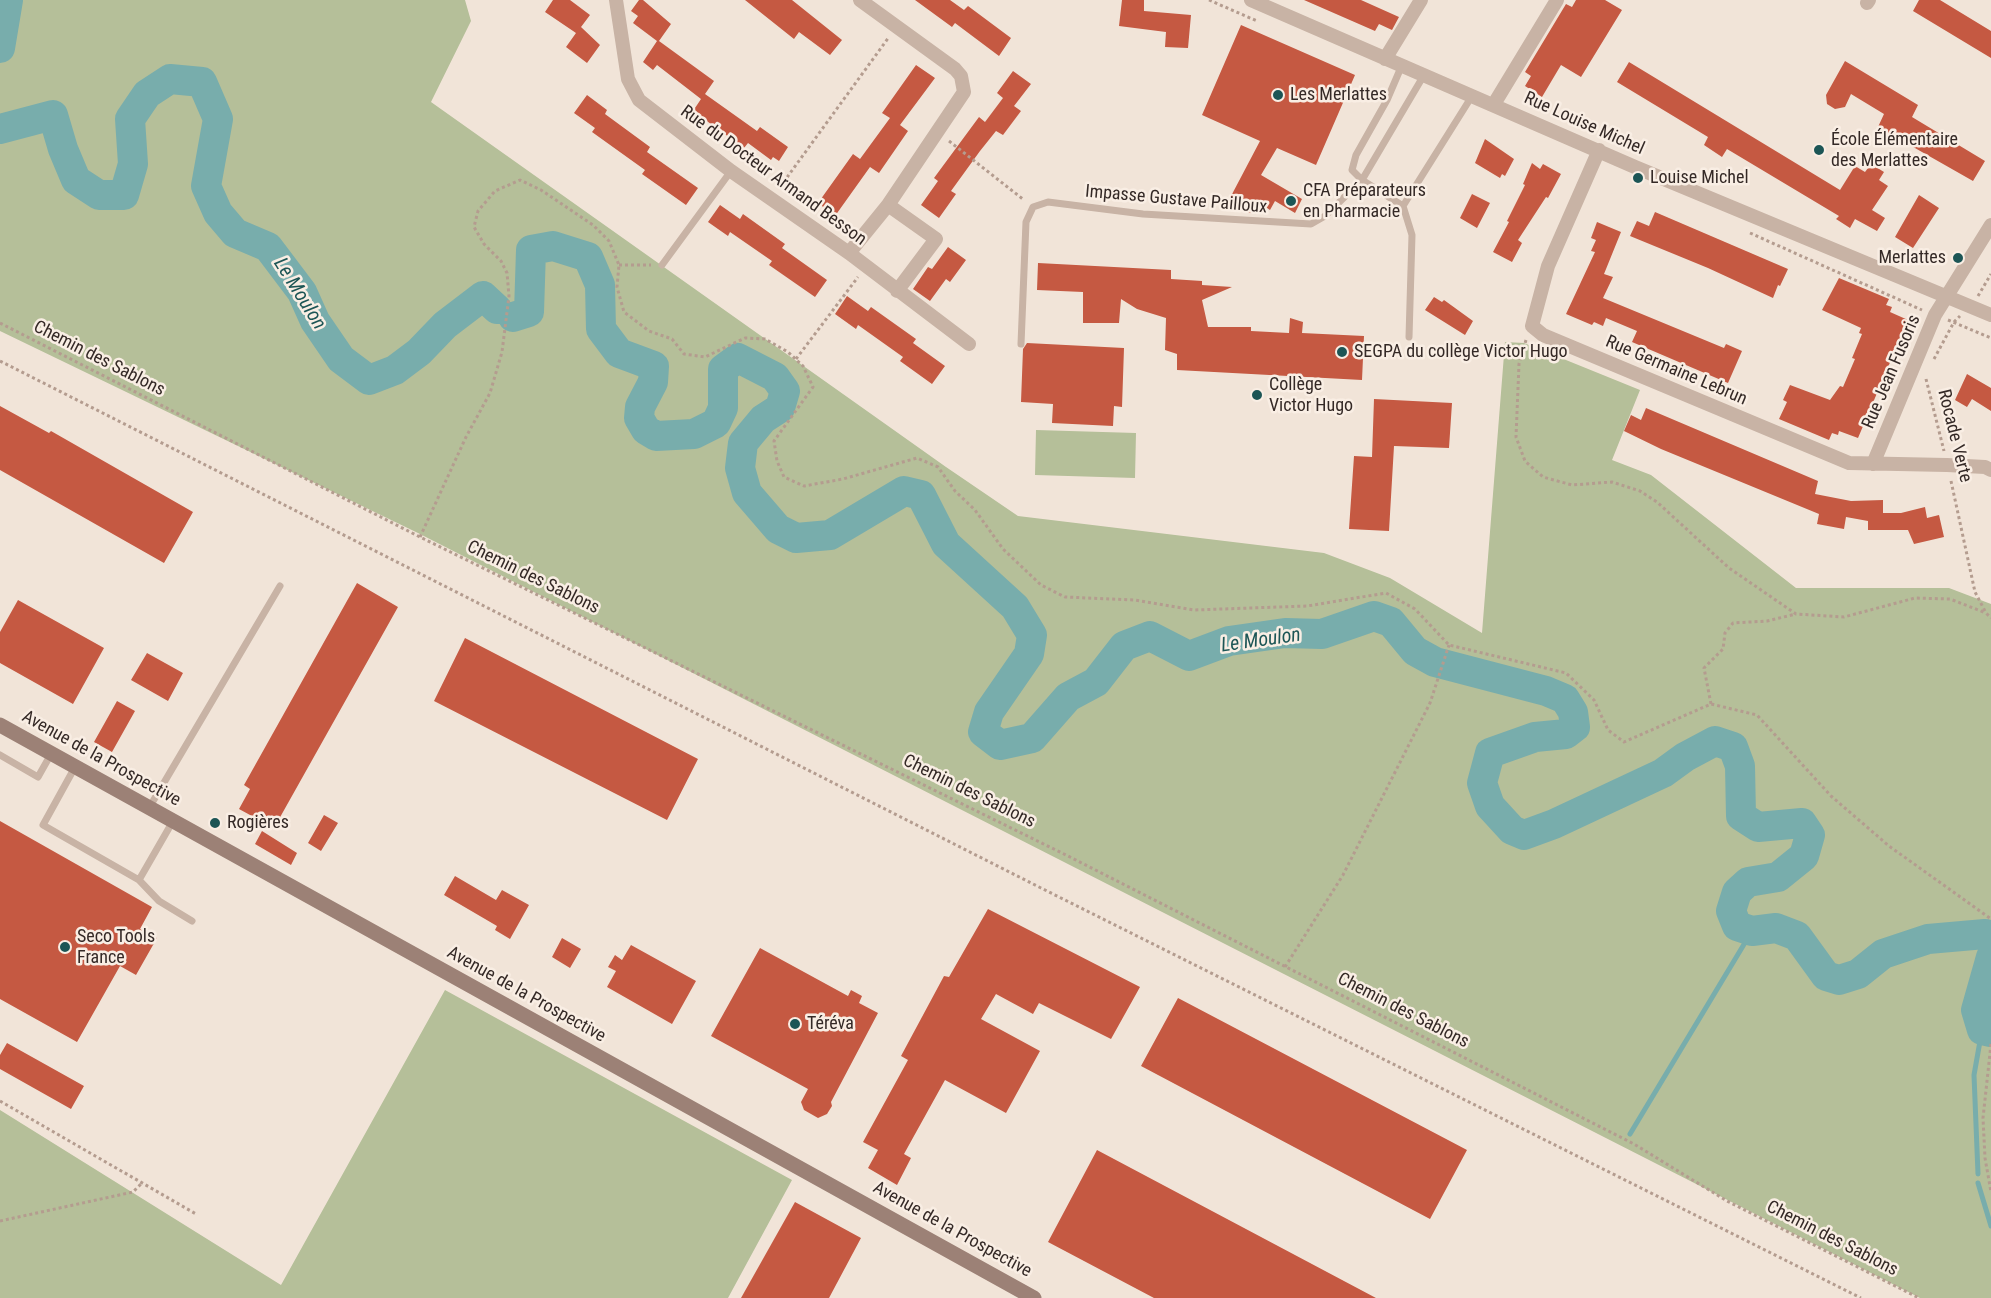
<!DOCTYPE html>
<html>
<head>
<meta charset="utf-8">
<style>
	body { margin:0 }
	canvas { display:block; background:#f1e4d8 }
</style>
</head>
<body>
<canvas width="1991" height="1298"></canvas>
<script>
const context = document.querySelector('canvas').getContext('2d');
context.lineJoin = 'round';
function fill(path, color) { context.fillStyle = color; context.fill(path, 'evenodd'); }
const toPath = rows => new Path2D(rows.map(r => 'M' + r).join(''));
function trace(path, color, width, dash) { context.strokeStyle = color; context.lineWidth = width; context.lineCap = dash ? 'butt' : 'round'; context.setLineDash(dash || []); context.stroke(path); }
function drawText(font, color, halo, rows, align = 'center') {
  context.font = font + ' "Roboto Condensed",sans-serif'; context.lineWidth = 5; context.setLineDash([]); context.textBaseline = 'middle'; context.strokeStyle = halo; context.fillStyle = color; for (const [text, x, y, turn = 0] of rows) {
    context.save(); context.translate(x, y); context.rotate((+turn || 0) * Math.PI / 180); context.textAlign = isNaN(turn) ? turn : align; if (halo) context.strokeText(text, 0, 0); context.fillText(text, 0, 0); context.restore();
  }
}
const green = toPath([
	[0,0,465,0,471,21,431,102,946,467,1018,516,1324,553,1390,578,1482,633,1505,342,1524,343,1640,390,1612,460,1651,475,1796,588,1949,588,1991,604,1991,1298,1920,1298,418,533,0,331],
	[1036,430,1136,433,1135,478,1035,475],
	[445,990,792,1180,728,1298,0,1298,0,1110,281,1285]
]);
const stream = toPath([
	[1630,1134,1752,931],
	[1978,1174,1974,1075,1982,1030],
	[1978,1183,1991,1226]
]);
const river = toPath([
	[0,48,8,0],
	[0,129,53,115,63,149,76,180,99,195,124,195,133,164,130,119,147,94,170,79,202,82,218,119,206,186,218,213,235,233,268,247,302,292,315,321,341,359,369,380,395,370,419,352,445,325,483,296,497,309],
	[513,317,529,312,531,250,553,246,588,257,600,285,601,329,619,353,654,366,653,382,640,407,639,418,646,430,656,436,694,434,716,423,723,408,723,369,738,358,775,377,785,391,780,408,763,419,743,443,740,468,747,493,778,529,796,538,830,535,904,491,921,495,946,544,1015,607,1032,635,1029,654,989,712,983,732,1000,745,1032,738,1068,697,1096,682,1124,646,1150,636,1189,656,1229,641,1285,633,1322,634,1374,616,1391,622,1415,651,1435,662,1546,691,1565,699,1573,712,1575,727,1566,734,1535,737,1490,753,1482,783,1490,806,1512,830,1524,835,1554,824,1663,773,1685,757,1715,741,1733,747,1740,766,1741,816,1758,827,1802,823,1810,835,1804,856,1778,877,1748,882,1737,892,1731,911,1737,926,1752,931,1776,928,1797,936,1826,976,1839,980,1858,974,1883,954,1928,939,1985,934,1991,942],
	[1991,957,1976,1010,1982,1030,1991,1032]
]);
const building = toPath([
	[553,0,570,0,590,15,581,27,600,45,587,63,566,47,576,33,545,12],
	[639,0,643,0,671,24,659,41,714,81,705,94,757,131,760,127,788,147,779,161,773,157,771,160,748,143,744,148,693,111,701,99,657,65,653,70,643,62,657,41,633,23,638,16,631,11],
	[745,0,792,0,842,40,830,55,799,32,794,39],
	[915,0,950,0,964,10,968,6,1011,38,999,56,955,23,952,27],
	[1122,0,1144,0,1144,11,1191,15,1188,48,1165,47,1166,32,1119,26],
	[1304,0,1361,0,1399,17,1392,30,1379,24,1375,31],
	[1576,0,1605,0,1622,10,1581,77,1561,65,1542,97,1525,86,1531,76,1525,72,1566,4,1572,7],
	[1919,0,1940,0,1991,31,1991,58,1913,11],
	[1241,25,1355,75,1316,165,1277,148,1261,175,1302,199,1295,213,1275,201,1270,210,1258,202,1253,213,1235,210,1230,198,1260,141,1202,115],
	[1845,61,1918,105,1912,117,1985,161,1973,181,1878,127,1884,114,1851,94,1845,107,1835,109,1827,104,1826,95],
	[1629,62,1840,190,1855,166,1865,172,1871,164,1884,172,1879,180,1888,186,1872,210,1885,218,1877,231,1855,219,1850,228,1836,219,1839,216,1727,149,1722,157,1704,145,1708,137,1617,82],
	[916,65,935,78,900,125,908,131,879,173,870,167,835,216,818,203,853,154,860,159,890,118,882,113],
	[1013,71,1031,84,1014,106,1021,111,1003,135,996,131,980,151,951,191,956,194,939,218,921,205,938,181,934,178,979,117,985,122,1003,98,997,93],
	[587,95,607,110,605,114,650,147,647,152,698,188,686,205,642,174,645,170,592,132,595,128,574,113],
	[1485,139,1514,159,1505,176,1502,174,1500,178,1475,163],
	[1532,163,1540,169,1543,164,1561,174,1548,198,1546,197,1518,240,1522,243,1512,262,1493,252,1509,222,1507,221,1525,185,1523,184],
	[1472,194,1490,203,1477,228,1460,218],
	[1919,195,1939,208,1913,248,1895,237],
	[720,205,740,219,743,214,785,244,782,248,827,280,815,297,769,265,772,261,730,232,728,236,708,222],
	[1655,212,1788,269,1780,286,1778,285,1773,298,1708,268,1630,236,1637,221,1649,226],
	[1597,222,1621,232,1604,274,1613,277,1603,298,1724,348,1726,344,1742,351,1728,383,1632,342,1637,331,1606,318,1603,326,1594,322,1592,325,1566,314,1595,252,1591,251,1596,240,1591,238],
	[948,247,966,260,950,282,946,279,930,301,913,289,928,267,932,269],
	[1038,263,1171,270,1171,279,1202,281,1202,285,1232,287,1202,300,1208,327,1251,327,1251,331,1289,333,1290,318,1303,322,1302,333,1364,336,1362,380,1177,370,1177,354,1165,350,1166,318,1137,309,1121,299,1119,323,1083,323,1083,292,1037,290],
	[1839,278,1889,299,1886,305,1892,307,1890,312,1908,320,1858,438,1839,431,1838,435,1832,433,1829,440,1779,419,1787,402,1783,400,1790,385,1830,400,1840,386,1843,387,1855,359,1852,358,1862,334,1859,333,1861,328,1822,310],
	[847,296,868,311,871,307,916,339,913,343,945,366,932,384,900,361,903,357,858,325,856,329,835,314],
	[1434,297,1442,302,1444,300,1473,321,1465,335,1425,310],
	[1027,343,1124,348,1122,407,1114,406,1113,426,1052,423,1053,404,1021,402,1023,349],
	[1967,374,1991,388,1991,411,1972,399,1967,407,1955,400],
	[1374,399,1452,403,1449,448,1394,446,1389,531,1349,529,1354,456,1372,457],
	[0,406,49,433,51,431,193,512,164,563,0,470],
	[1646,408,1818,481,1815,494,1851,501,1883,500,1883,513,1901,513,1925,507,1927,518,1939,515,1944,537,1914,544,1908,530,1868,530,1868,521,1846,517,1844,529,1817,524,1819,514,1661,449,1624,431,1631,415,1641,420],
	[357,583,398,607,274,828,239,809,250,789,244,785],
	[18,600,104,648,73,704,0,663,0,632],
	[465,638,698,759,667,820,434,701],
	[147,653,183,673,168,701,131,680],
	[117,701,135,711,112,752,94,742],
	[324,815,338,823,321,851,308,843],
	[0,821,152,907,140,929,157,938,136,975,120,966,77,1042,0,999],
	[262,831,297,853,291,865,255,844],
	[455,876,496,900,502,890,529,905,510,939,495,930,497,926,444,895],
	[988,909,1140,987,1111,1039,1039,1003,1033,1014,996,994,981,1019,1040,1051,1006,1113,945,1080,904,1154,911,1158,897,1185,868,1168,878,1150,863,1142,908,1060,901,1056,944,976,949,977],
	[562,938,581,949,570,968,552,957],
	[631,945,696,981,672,1024,607,987,616,971,608,967,615,955,622,960],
	[760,948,848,996,851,990,862,996,859,1003,878,1013,831,1102,832,1106,827,1114,818,1118,804,1110,801,1102,808,1089,711,1036],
	[1178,998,1467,1150,1430,1219,1141,1066],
	[7,1043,84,1086,71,1109,0,1069,0,1055],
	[1097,1150,1376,1298,1154,1298,1048,1242],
	[795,1202,861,1238,829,1298,741,1298]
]);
const path = toPath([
	[1209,0,1257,21],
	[949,141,1024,200],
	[780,187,889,37],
	[1750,233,1922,310],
	[619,265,651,265],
	[1978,296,1991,274],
	[1948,320,1991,338],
	[0,323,420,537,1066,855,1634,1144,1727,1201,1919,1298],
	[1526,340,1519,364,1516,437,1525,461,1543,477,1572,485,1612,482,1640,491,1657,502,1729,568,1796,614,1844,617,1915,598,1950,599,1986,613],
	[796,359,858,277],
	[1934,359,1954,322,1960,316],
	[0,361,1041,888,1861,1298],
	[1926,379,1944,451],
	[1951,481,1975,592,1986,613,1991,618],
	[420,537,466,437,490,393,502,352,509,296,507,273,501,261,484,244,474,227,478,211,495,191,520,180,541,190,593,225,609,241,619,265,617,287,624,312,649,331,672,339,684,354,705,357,745,338,765,339,788,352,803,366,813,387,774,441,777,461,784,477,804,486,843,479,917,458,938,467,955,491,975,510,1003,549,1041,585,1065,597,1134,600,1194,610,1307,606,1386,593,1415,609,1449,645,1566,673,1594,700,1608,730,1624,742,1711,704,1757,715,1831,796,1889,846,1991,919],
	[1711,704,1704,668,1723,649,1725,633,1733,623,1767,621,1796,614],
	[1285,967,1343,875,1430,703,1449,645],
	[1991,1044,1983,1118,1985,1158,1991,1192],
	[0,1101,196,1214],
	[0,1221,133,1192,141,1184]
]);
const lane = toPath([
	[1402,65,1387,100,1356,155,1352,170,1362,180,1403,206,1472,96],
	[1403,206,1412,235,1409,337],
	[662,265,731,171],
	[1021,344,1026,222,1033,207,1048,202,1143,214,1311,224,1325,216,1362,180,1424,75],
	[0,755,38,777,51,754],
	[75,767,43,825,139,880,159,901,192,921],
	[149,808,280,586],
	[139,880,173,821]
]);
const street = toPath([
	[616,0,628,79,639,100,731,171,849,253,969,344],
	[1251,0,1635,167,1991,315],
	[1867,3,1869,0],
	[1385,59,1421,0],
	[1494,104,1557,0],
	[1599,150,1548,266,1532,326,1543,335,1849,463,1947,465,1985,467,1991,470],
	[888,205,936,239,897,291],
	[849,253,888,205,964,92,961,76,955,69,860,0],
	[1873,464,1935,315,1991,225]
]);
const secondary = toPath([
	[0,725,1034,1298]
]);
const markers = [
	[1278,95,6,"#1c5555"],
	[1819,150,6,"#1c5555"],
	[1638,178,6,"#1c5555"],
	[1291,201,6,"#1c5555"],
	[1958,258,6,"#1c5555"],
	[1342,352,6,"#1c5555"],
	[1257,395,6,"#1c5555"],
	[215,823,6,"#1c5555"],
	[65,947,6,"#1c5555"],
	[795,1024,6,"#1c5555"]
];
const poiNames = [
	["Les Merlattes",1290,95],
	["École Élémentaire",1831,140],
	["des Merlattes",1831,161],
	["Louise Michel",1650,178],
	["CFA Préparateurs",1303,191],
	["en Pharmacie",1303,212],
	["Merlattes",1946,258,"right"],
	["SEGPA du collège Victor Hugo",1354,352],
	["Collège",1269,385],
	["Victor Hugo",1269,406],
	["Rogières",227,823],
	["Seco Tools",77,937],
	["France",77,958],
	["Téréva",807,1024]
];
const streetNames = [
	["Rue Louise Michel",1584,124,24],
	["Rue du Docteur Armand Besson",773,176,36],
	["Impasse Gustave Pailloux",1176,200,5],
	["Chemin des Sablons",99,359,27],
	["Rue Germaine Lebrun",1676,371,23],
	["Rue Jean Fusoris",1892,372,-67],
	["Rocade Verte",1954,436,76],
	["Chemin des Sablons",533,578,26],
	["Avenue de la Prospective",101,759,29],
	["Chemin des Sablons",969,792,26],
	["Avenue de la Prospective",526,995,29],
	["Chemin des Sablons",1403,1011,27],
	["Avenue de la Prospective",952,1230,29],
	["Chemin des Sablons",1832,1239,27]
];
const waterNames = [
	["Le Moulon",299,294,58],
	["Le Moulon",1261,641,-8]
];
fill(green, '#b5bf99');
trace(stream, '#78adac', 5);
trace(river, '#78adac', 30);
fill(building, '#c55942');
trace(path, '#b49c8f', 3, [3, 3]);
trace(lane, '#c8b3a5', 7);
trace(street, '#c8b3a5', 14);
trace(secondary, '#9c8176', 15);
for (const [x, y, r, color] of markers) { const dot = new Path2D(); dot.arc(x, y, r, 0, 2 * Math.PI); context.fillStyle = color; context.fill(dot); trace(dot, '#f9eee4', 2); }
drawText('18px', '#342926', '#f9eee4', poiNames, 'left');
drawText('18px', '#342926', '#f9eee4', streetNames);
drawText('italic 20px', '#1c5555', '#f9eee4', waterNames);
</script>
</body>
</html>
